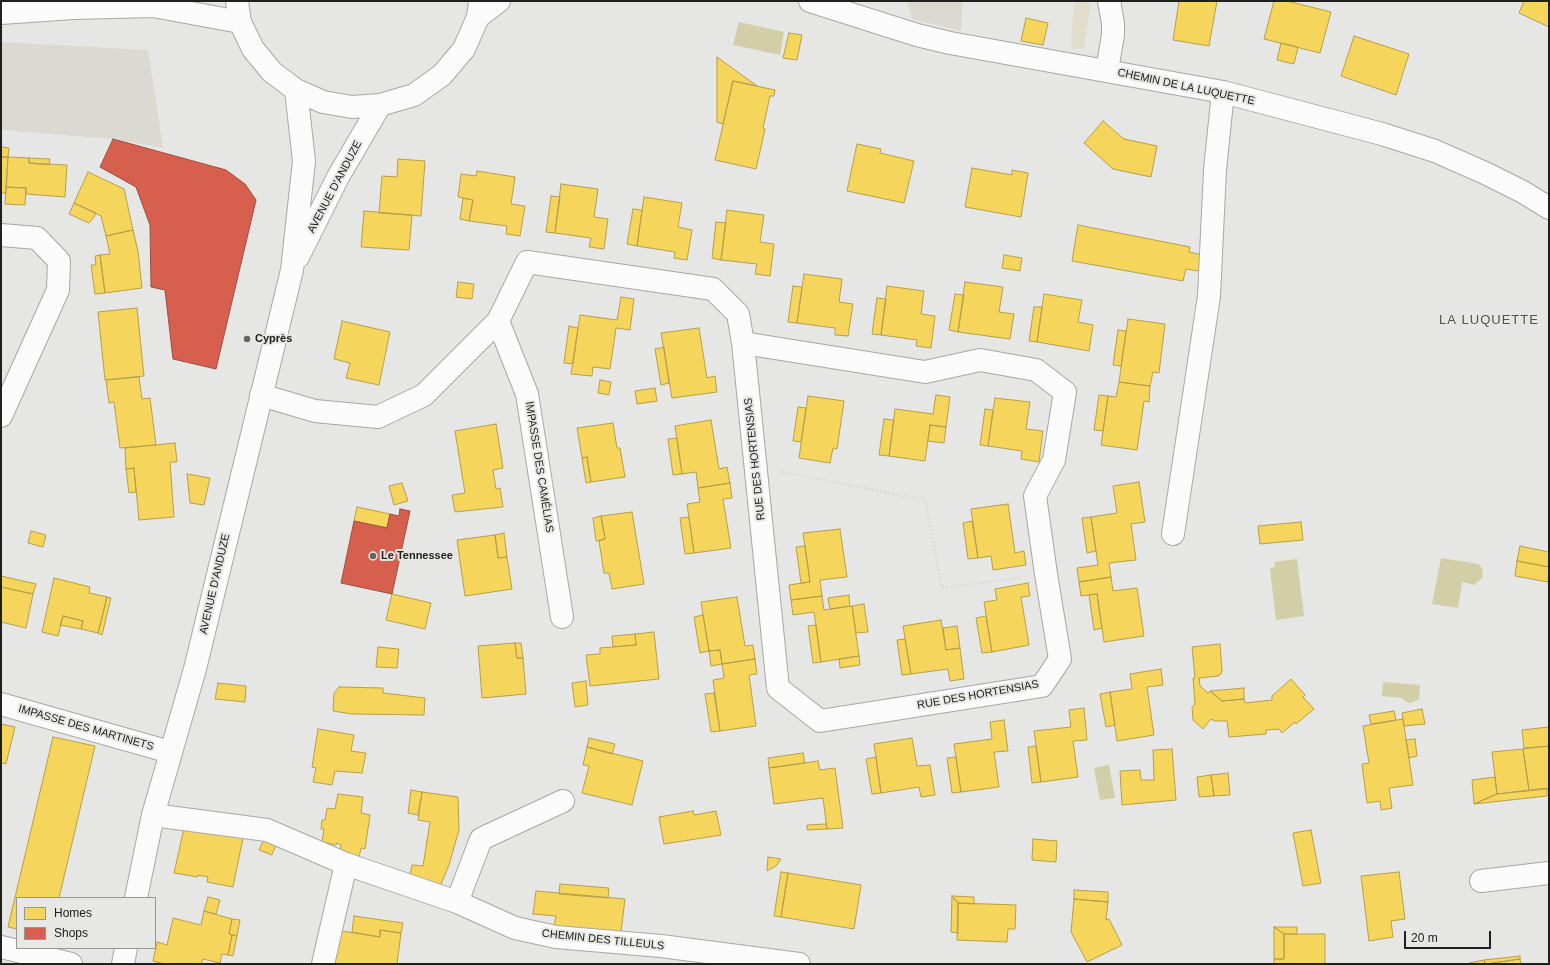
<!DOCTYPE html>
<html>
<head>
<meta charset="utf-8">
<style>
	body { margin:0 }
	#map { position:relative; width:1550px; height:965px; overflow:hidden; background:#e6e6e4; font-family:Helvetica,sans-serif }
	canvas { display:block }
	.frame { position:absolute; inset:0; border:2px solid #20201e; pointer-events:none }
	.legend { position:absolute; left:16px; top:897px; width:140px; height:52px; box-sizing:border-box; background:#e7e7e3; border:1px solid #979794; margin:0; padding:5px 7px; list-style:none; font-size:12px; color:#20201e }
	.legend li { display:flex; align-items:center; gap:8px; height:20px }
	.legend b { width:20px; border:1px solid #979794 }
	.scale { position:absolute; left:1404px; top:931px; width:87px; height:18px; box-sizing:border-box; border:2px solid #20201e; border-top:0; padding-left:5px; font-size:12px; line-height:14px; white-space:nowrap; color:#20201e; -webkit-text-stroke:3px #e7e7e3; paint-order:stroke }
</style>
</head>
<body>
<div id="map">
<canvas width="1550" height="965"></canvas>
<div class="frame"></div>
<ul class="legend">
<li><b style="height:11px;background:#f6d55c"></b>Homes</li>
<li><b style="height:11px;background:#d6604d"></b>Shops</li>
</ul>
<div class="scale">20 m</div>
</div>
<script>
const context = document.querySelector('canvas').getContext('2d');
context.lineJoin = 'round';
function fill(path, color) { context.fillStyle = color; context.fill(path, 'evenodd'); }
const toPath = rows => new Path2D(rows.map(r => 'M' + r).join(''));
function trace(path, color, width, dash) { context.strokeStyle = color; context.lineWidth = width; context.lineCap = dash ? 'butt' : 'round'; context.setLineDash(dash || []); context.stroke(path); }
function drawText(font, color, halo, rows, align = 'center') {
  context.font = font + ' Helvetica,sans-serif'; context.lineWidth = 4; context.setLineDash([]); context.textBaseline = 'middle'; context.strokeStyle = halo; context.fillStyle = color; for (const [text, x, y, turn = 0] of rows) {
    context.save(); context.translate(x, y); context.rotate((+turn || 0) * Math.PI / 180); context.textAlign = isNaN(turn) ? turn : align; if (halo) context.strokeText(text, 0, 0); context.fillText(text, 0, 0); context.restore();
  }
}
const built = toPath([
	[907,1,963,1,961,31,912,19],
	[1,42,148,50,163,148,113,139,1,130]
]);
const green = toPath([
	[1074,1,1091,1,1084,48,1071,49]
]);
const water = toPath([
	[739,22,784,32,780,55,733,45],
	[1441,558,1479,564,1483,570,1482,578,1476,583,1475,585,1462,582,1458,608,1432,604],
	[1297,559,1304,616,1276,620,1270,568,1275,567,1274,562],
	[1383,682,1420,685,1419,699,1411,703,1406,702,1402,698,1382,696],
	[1109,765,1115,798,1100,800,1094,768]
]);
const homes = toPath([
	[1179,1,1217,1,1209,46,1173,40,1179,1],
	[1274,1,1287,1,1331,12,1320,53,1264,39,1274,1],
	[1524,1,1549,1,1549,27,1519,13,1524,1],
	[1026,18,1048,23,1043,45,1021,41,1026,18],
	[789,33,802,35,797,60,783,58,789,33],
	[1354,36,1409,54,1396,95,1341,76,1354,36],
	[1281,43,1298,47,1294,64,1277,60,1281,43],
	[717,57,757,86,733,81,723,124,717,122,717,57],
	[733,81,775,90,774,96,770,96,763,128,765,129,756,169,715,160,733,81],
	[1103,121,1124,139,1157,146,1151,177,1113,169,1084,143,1103,121],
	[857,144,881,149,880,153,914,161,904,203,847,191,857,144],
	[1,147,9,148,8,157,1,157,1,147],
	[1,157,8,157,6,193,1,193,1,157],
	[8,157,29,158,29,163,67,165,65,197,26,194,26,188,6,187,8,157],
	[29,158,50,159,49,165,29,163,29,158],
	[398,159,425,161,421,216,379,213,382,176,397,177,398,159],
	[972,168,1012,175,1012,170,1028,173,1021,217,965,207,972,168],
	[477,171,515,177,511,204,525,206,520,236,506,234,507,226,469,221,473,200,458,197,461,174,476,176,477,171],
	[88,172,124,189,133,230,106,236,101,216,74,203,88,172],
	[561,184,598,189,594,217,608,219,604,249,589,247,591,238,555,233,561,184],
	[6,187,26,188,25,205,5,204,6,187],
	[551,196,560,197,555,233,546,232,551,196],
	[644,197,682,203,678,227,692,230,687,260,674,258,675,252,637,246,644,197],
	[463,198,473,200,469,221,460,219,463,198],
	[74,203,96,213,94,217,89,223,69,214,74,203],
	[633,209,642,210,637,246,627,244,633,209],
	[727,210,764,215,760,242,774,244,770,276,755,274,757,264,721,260,727,210],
	[364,211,412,215,409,250,361,247,364,211],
	[716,222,726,223,721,260,712,258,716,222],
	[1078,225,1190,247,1189,252,1203,255,1199,271,1186,269,1183,281,1072,261,1078,225],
	[133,230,138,251,142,288,105,293,100,255,110,254,106,236,133,230],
	[100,255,105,293,95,294,91,265,96,265,95,256,100,255],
	[1004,255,1022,258,1020,271,1002,268,1004,255],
	[804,274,842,279,839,302,853,304,848,336,835,335,835,328,797,323,804,274],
	[458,282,474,284,472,299,456,297,458,282],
	[965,282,1003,287,999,312,1014,314,1010,339,958,332,965,282],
	[793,286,802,287,797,323,788,322,793,286],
	[887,286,924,291,921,314,935,316,931,348,916,346,917,340,881,335,887,286],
	[955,294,964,295,958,332,949,330,955,294],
	[1044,294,1082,300,1078,322,1093,325,1089,351,1037,342,1044,294],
	[621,297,634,299,630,330,616,328,610,369,593,367,592,376,571,374,580,315,617,320,621,297],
	[877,298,886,299,881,335,872,334,877,298],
	[1034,307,1042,307,1037,342,1029,341,1034,307],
	[137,308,144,376,105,380,98,312,137,308],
	[1128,319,1165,324,1159,373,1153,372,1150,386,1119,382,1128,319],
	[342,321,390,332,379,385,346,378,350,363,334,359,342,321],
	[569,326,578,328,573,364,564,363,569,326],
	[699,328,707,378,715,376,717,392,672,398,661,333,699,328],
	[1118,330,1126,331,1121,366,1113,365,1118,330],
	[664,347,669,383,661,385,655,349,664,347],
	[139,377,142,399,150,398,156,445,120,448,114,402,109,403,106,380,139,377],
	[600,380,611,382,609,395,598,393,600,380],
	[1119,382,1150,386,1149,402,1144,401,1137,450,1101,445,1108,396,1116,397,1119,382],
	[655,388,657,401,637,404,635,391,655,388],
	[936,395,950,397,946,427,930,425,925,461,889,456,895,409,933,414,936,395],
	[1099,395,1108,396,1103,431,1094,430,1099,395],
	[808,396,844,401,837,449,833,448,830,463,799,458,808,396],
	[995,398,1030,402,1026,429,1043,431,1039,462,1021,459,1022,451,988,446,995,398],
	[798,407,806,408,801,442,793,441,798,407],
	[985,409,993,410,988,446,980,445,985,409],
	[884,419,894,420,889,456,879,455,884,419],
	[711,420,719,469,727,467,730,483,698,488,696,472,682,474,675,426,711,420],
	[613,423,617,448,620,448,625,477,591,482,587,457,582,458,577,428,613,423],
	[496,424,503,468,493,470,496,489,500,488,503,507,455,512,452,495,465,493,455,431,496,424],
	[930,425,946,427,944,443,928,441,930,425],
	[677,438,682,474,673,475,668,439,677,438],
	[175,443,177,462,170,462,174,517,139,520,134,468,126,469,125,448,175,443],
	[587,457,591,482,586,483,582,458,587,457],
	[134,468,136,492,129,493,126,469,134,468],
	[187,474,210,478,204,505,190,503,187,474],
	[1139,482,1145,522,1131,524,1136,560,1109,563,1111,577,1079,582,1077,568,1098,565,1091,517,1117,513,1113,486,1139,482],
	[402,483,408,501,394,505,389,486,402,483],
	[730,483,732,498,723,499,731,548,694,553,687,504,700,502,698,488,730,483],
	[1008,504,1015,553,1024,551,1026,565,993,570,991,556,978,558,971,509,1008,504],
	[357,507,390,514,387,528,354,521,357,507],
	[632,512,644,584,612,589,609,573,604,573,599,541,605,539,601,516,632,512],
	[601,516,605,539,596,541,593,518,601,516],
	[689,517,694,553,685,554,680,518,689,517],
	[1091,517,1096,551,1087,553,1082,518,1091,517],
	[972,521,978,558,968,559,963,523,972,521],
	[1301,522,1303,540,1260,544,1258,526,1301,522],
	[840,529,847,577,820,580,822,596,791,600,789,585,810,582,803,533,840,529],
	[31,531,46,535,43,547,28,543,31,531],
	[504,533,507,557,498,558,495,535,504,533],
	[495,535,498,558,507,557,512,589,465,596,457,540,495,535],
	[805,546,810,582,801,583,796,547,805,546],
	[1520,546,1549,552,1549,567,1517,561,1520,546],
	[1517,561,1549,567,1548,582,1515,576,1517,561],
	[1,576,36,584,33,594,1,587,1,576],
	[1111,577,1113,591,1137,588,1144,636,1104,642,1097,594,1081,596,1079,582,1111,577],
	[54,578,90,587,89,593,107,597,98,633,81,629,83,621,63,616,58,636,42,632,54,578],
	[1028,583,1030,596,1021,597,1029,645,992,652,984,602,997,600,995,589,1028,583],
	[1,587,33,594,26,628,1,622,1,587],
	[392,594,431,603,425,629,386,620,392,594],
	[1097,594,1102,628,1094,630,1089,595,1097,594],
	[849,595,850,606,830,609,828,598,849,595],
	[822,596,824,610,852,606,859,656,821,662,814,612,793,615,791,600,822,596],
	[107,597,111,598,102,635,98,633,107,597],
	[737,597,745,646,753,645,755,659,722,664,720,650,709,651,701,602,737,597],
	[864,604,868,632,856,633,852,606,864,604],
	[703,615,709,651,700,653,694,617,703,615],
	[63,616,83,621,81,629,60,625,63,616],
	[986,616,992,652,982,653,976,618,986,616],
	[941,620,946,650,960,648,964,679,950,681,948,669,911,674,903,626,941,620],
	[816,625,821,662,813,663,808,626,816,625],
	[957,626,960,648,946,650,943,628,957,626],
	[654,632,659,679,590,686,586,655,600,654,600,648,636,645,635,634,654,632],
	[635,634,636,645,613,647,612,636,635,634],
	[905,639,911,674,902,675,897,640,905,639],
	[515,643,517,658,523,658,526,694,482,698,478,646,515,643],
	[515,643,521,643,523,658,517,658,515,643],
	[1220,644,1222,671,1221,674,1218,676,1199,678,1200,686,1208,693,1210,691,1222,701,1244,699,1245,703,1272,700,1272,696,1291,679,1305,695,1303,697,1314,709,1296,724,1295,722,1282,733,1279,729,1266,730,1266,734,1229,737,1227,721,1215,721,1211,719,1203,729,1193,720,1192,707,1195,704,1193,678,1195,678,1192,647,1220,644],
	[378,647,399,649,397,668,376,667,378,647],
	[720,650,722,664,711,666,709,651,720,650],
	[859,656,860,665,840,668,839,659,859,656],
	[755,659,757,674,749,675,756,726,720,731,713,680,724,678,722,664,755,659],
	[1161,669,1163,685,1147,687,1154,735,1117,741,1110,692,1132,689,1130,674,1161,669],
	[586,681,588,705,575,707,572,683,586,681],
	[218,683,246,686,245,702,215,699,218,683],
	[339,687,383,688,383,693,425,698,424,715,352,714,333,711,334,693,339,687],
	[1244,688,1244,699,1222,701,1210,691,1244,688],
	[1110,692,1115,725,1106,727,1100,694,1110,692],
	[714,693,720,731,711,732,705,694,714,693],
	[1084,708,1087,740,1073,741,1078,777,1041,782,1034,731,1071,727,1069,710,1084,708],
	[1422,709,1425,724,1404,726,1402,713,1422,709],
	[1394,711,1396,720,1371,724,1369,715,1394,711],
	[1403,719,1413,785,1389,788,1392,808,1381,810,1380,801,1367,803,1362,764,1369,763,1363,726,1403,719],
	[1004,720,1008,751,994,752,999,787,961,792,954,744,992,739,990,722,1004,720],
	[1,724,15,727,6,764,1,763,1,724],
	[1549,727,1549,746,1524,748,1522,730,1549,727],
	[318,729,354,735,351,751,366,753,362,773,335,771,332,785,313,782,316,768,312,767,318,729],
	[53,737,95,746,59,898,17,898,17,929,8,927,53,737],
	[589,738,615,744,612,754,587,747,589,738],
	[912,738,917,766,930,765,935,795,921,797,919,787,881,793,874,744,912,738],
	[1415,739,1417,756,1409,758,1406,740,1415,739],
	[1036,746,1041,782,1032,783,1028,747,1036,746],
	[1549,746,1549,788,1529,790,1523,749,1549,746],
	[587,747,643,761,632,805,582,793,589,766,583,765,587,747],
	[1172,749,1176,800,1122,805,1120,771,1140,770,1141,780,1154,780,1153,750,1172,749],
	[1523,749,1529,790,1497,794,1492,752,1523,749],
	[803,753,805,763,769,768,768,758,803,753],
	[876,757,881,793,872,794,866,759,876,757],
	[956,757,961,792,952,793,947,758,956,757],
	[818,761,820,770,835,768,843,828,827,829,823,798,774,804,769,768,818,761],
	[1228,773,1230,795,1214,796,1211,775,1228,773],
	[1211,775,1214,796,1199,797,1197,777,1211,775],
	[1495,777,1497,794,1474,804,1472,780,1495,777],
	[1547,789,1547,796,1474,804,1497,794,1547,789],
	[411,790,422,792,418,815,408,813,411,790],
	[422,792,458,797,459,830,449,865,439,889,409,881,412,865,423,866,430,822,418,820,422,792],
	[338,794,363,797,361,813,370,815,365,849,361,848,358,862,339,855,341,845,337,843,336,845,322,842,324,829,321,829,322,820,325,820,327,808,335,809,338,794],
	[693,811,694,815,716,811,721,835,664,844,659,817,693,811],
	[185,824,244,833,233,887,207,882,208,877,198,875,198,877,174,873,185,824],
	[826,824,827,829,807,830,807,825,826,824],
	[1311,830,1321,883,1303,886,1293,833,1311,830],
	[265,837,277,842,272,855,259,850,265,837],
	[1033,839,1057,841,1056,862,1032,860,1033,839],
	[768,857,781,859,776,866,767,871,768,857],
	[781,872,788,873,781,917,774,916,781,872],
	[1399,872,1405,919,1391,921,1393,937,1369,941,1361,876,1399,872],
	[788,873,861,885,854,929,781,917,788,873],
	[560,884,609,888,608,898,559,894,560,884],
	[1074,890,1108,892,1108,902,1074,899,1074,890],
	[536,891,625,899,621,932,603,930,603,932,554,926,556,916,533,914,536,891],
	[952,896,974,897,974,904,958,903,952,896],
	[952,896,958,903,958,933,951,932,952,896],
	[208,897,220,900,216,914,204,911,208,897],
	[1074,899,1108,902,1106,920,1109,919,1122,945,1087,962,1071,932,1074,899],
	[958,903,1016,905,1015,929,1008,929,1007,942,957,940,958,903],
	[204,911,232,919,229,934,232,935,228,955,222,954,220,963,203,959,201,964,165,964,153,961,157,942,167,945,173,918,201,925,204,911],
	[354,916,403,923,401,933,380,930,380,937,352,932,354,916],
	[232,919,240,920,237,936,229,934,232,919],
	[1274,927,1284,934,1284,959,1274,959,1274,927],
	[1274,927,1297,927,1297,934,1284,934,1274,927],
	[335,930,380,937,380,930,401,933,397,964,330,964,335,930],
	[1284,934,1325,934,1325,964,1274,964,1274,959,1284,959,1284,934],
	[232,935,237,936,233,956,228,955,232,935],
	[1520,956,1520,959,1485,964,1484,960,1520,956],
	[1520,959,1521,964,1487,964,1520,959],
	[1484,960,1485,964,1469,964,1469,963,1484,960]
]);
const shops = toPath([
	[113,139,226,170,245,184,256,200,216,369,173,359,165,290,151,287,150,225,136,187,100,167,113,139],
	[400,509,410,511,392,594,341,583,354,521,387,528,390,514,399,516,400,509]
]);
const path = toPath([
	[782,472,925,500,942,588,1019,578]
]);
const minor = toPath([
	[810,1,917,35,950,43,1223,92,1382,134,1435,151,1485,173,1523,192,1549,208],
	[478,17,499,1],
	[1107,70,1113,35,1113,23,1109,1],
	[1,235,37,238,59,261,58,290,1,416],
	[498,321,527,394,562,617],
	[261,395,315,411,378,417,424,395,498,321,527,262,713,289,738,314,743,343,925,372,980,360,1036,370,1065,392,1054,460,1035,496,1046,574,1060,659,1042,686,820,721,778,688,743,343],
	[1173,534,1209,296,1215,170,1223,92],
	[1,704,170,752],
	[153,815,267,830,346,864,457,902,515,928,556,937,661,946,799,964],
	[1481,881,1549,873],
	[457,902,481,839,563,801],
	[1,947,71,964],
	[323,964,346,864]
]);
const major = toPath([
	[237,1,240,22,253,49,272,72,296,90,323,102,352,107,380,105,414,95,442,75,464,49,478,17,480,1],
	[1,13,73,8,153,6,240,22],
	[298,257,338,177,380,105],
	[136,898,153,815,195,669,292,270,304,161,296,90],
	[123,964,126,948]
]);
const markers = [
	[247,339,4,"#656563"],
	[373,556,4,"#656563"]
];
const streetNames = [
	["CHEMIN DE LA LUQUETTE",1186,87,12],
	["AVENUE D'ANDUZE",335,187,-62],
	["RUE DES HORTENSIAS",755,459,-96],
	["IMPASSE DES CAMÉLIAS",539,467,81],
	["AVENUE D'ANDUZE",215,584,-77],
	["RUE DES HORTENSIAS",978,695,-10],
	["IMPASSE DES MARTINETS",86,728,16],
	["CHEMIN DES TILLEULS",603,940,6]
];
const poiNames = [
	["Cyprès",255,339],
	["Le Tennessee",381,556]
];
const quarterNames = [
	["LA LUQUETTE",1489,320]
];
fill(built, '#dadad3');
fill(green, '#e0deca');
fill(water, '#d2cea7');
fill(homes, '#f6d55c');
trace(homes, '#b69f49', 1);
fill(shops, '#d6604d');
trace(shops, '#9f4d3f', 1);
trace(minor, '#a7a7a5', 24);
trace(major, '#a7a7a5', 24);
trace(path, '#d0d0d0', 2.5, [1, 3]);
trace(minor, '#fbfbfb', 22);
trace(major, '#fbfbfb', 22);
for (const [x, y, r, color] of markers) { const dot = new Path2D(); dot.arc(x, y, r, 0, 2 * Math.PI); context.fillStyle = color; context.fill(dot); trace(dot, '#e7e7e3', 1.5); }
drawText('11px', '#20201e', '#e7e7e3', streetNames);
drawText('bold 11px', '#20201e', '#e7e7e3', poiNames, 'left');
context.letterSpacing = '1px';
drawText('13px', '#52524f', '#e7e7e3', quarterNames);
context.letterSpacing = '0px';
</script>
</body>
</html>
